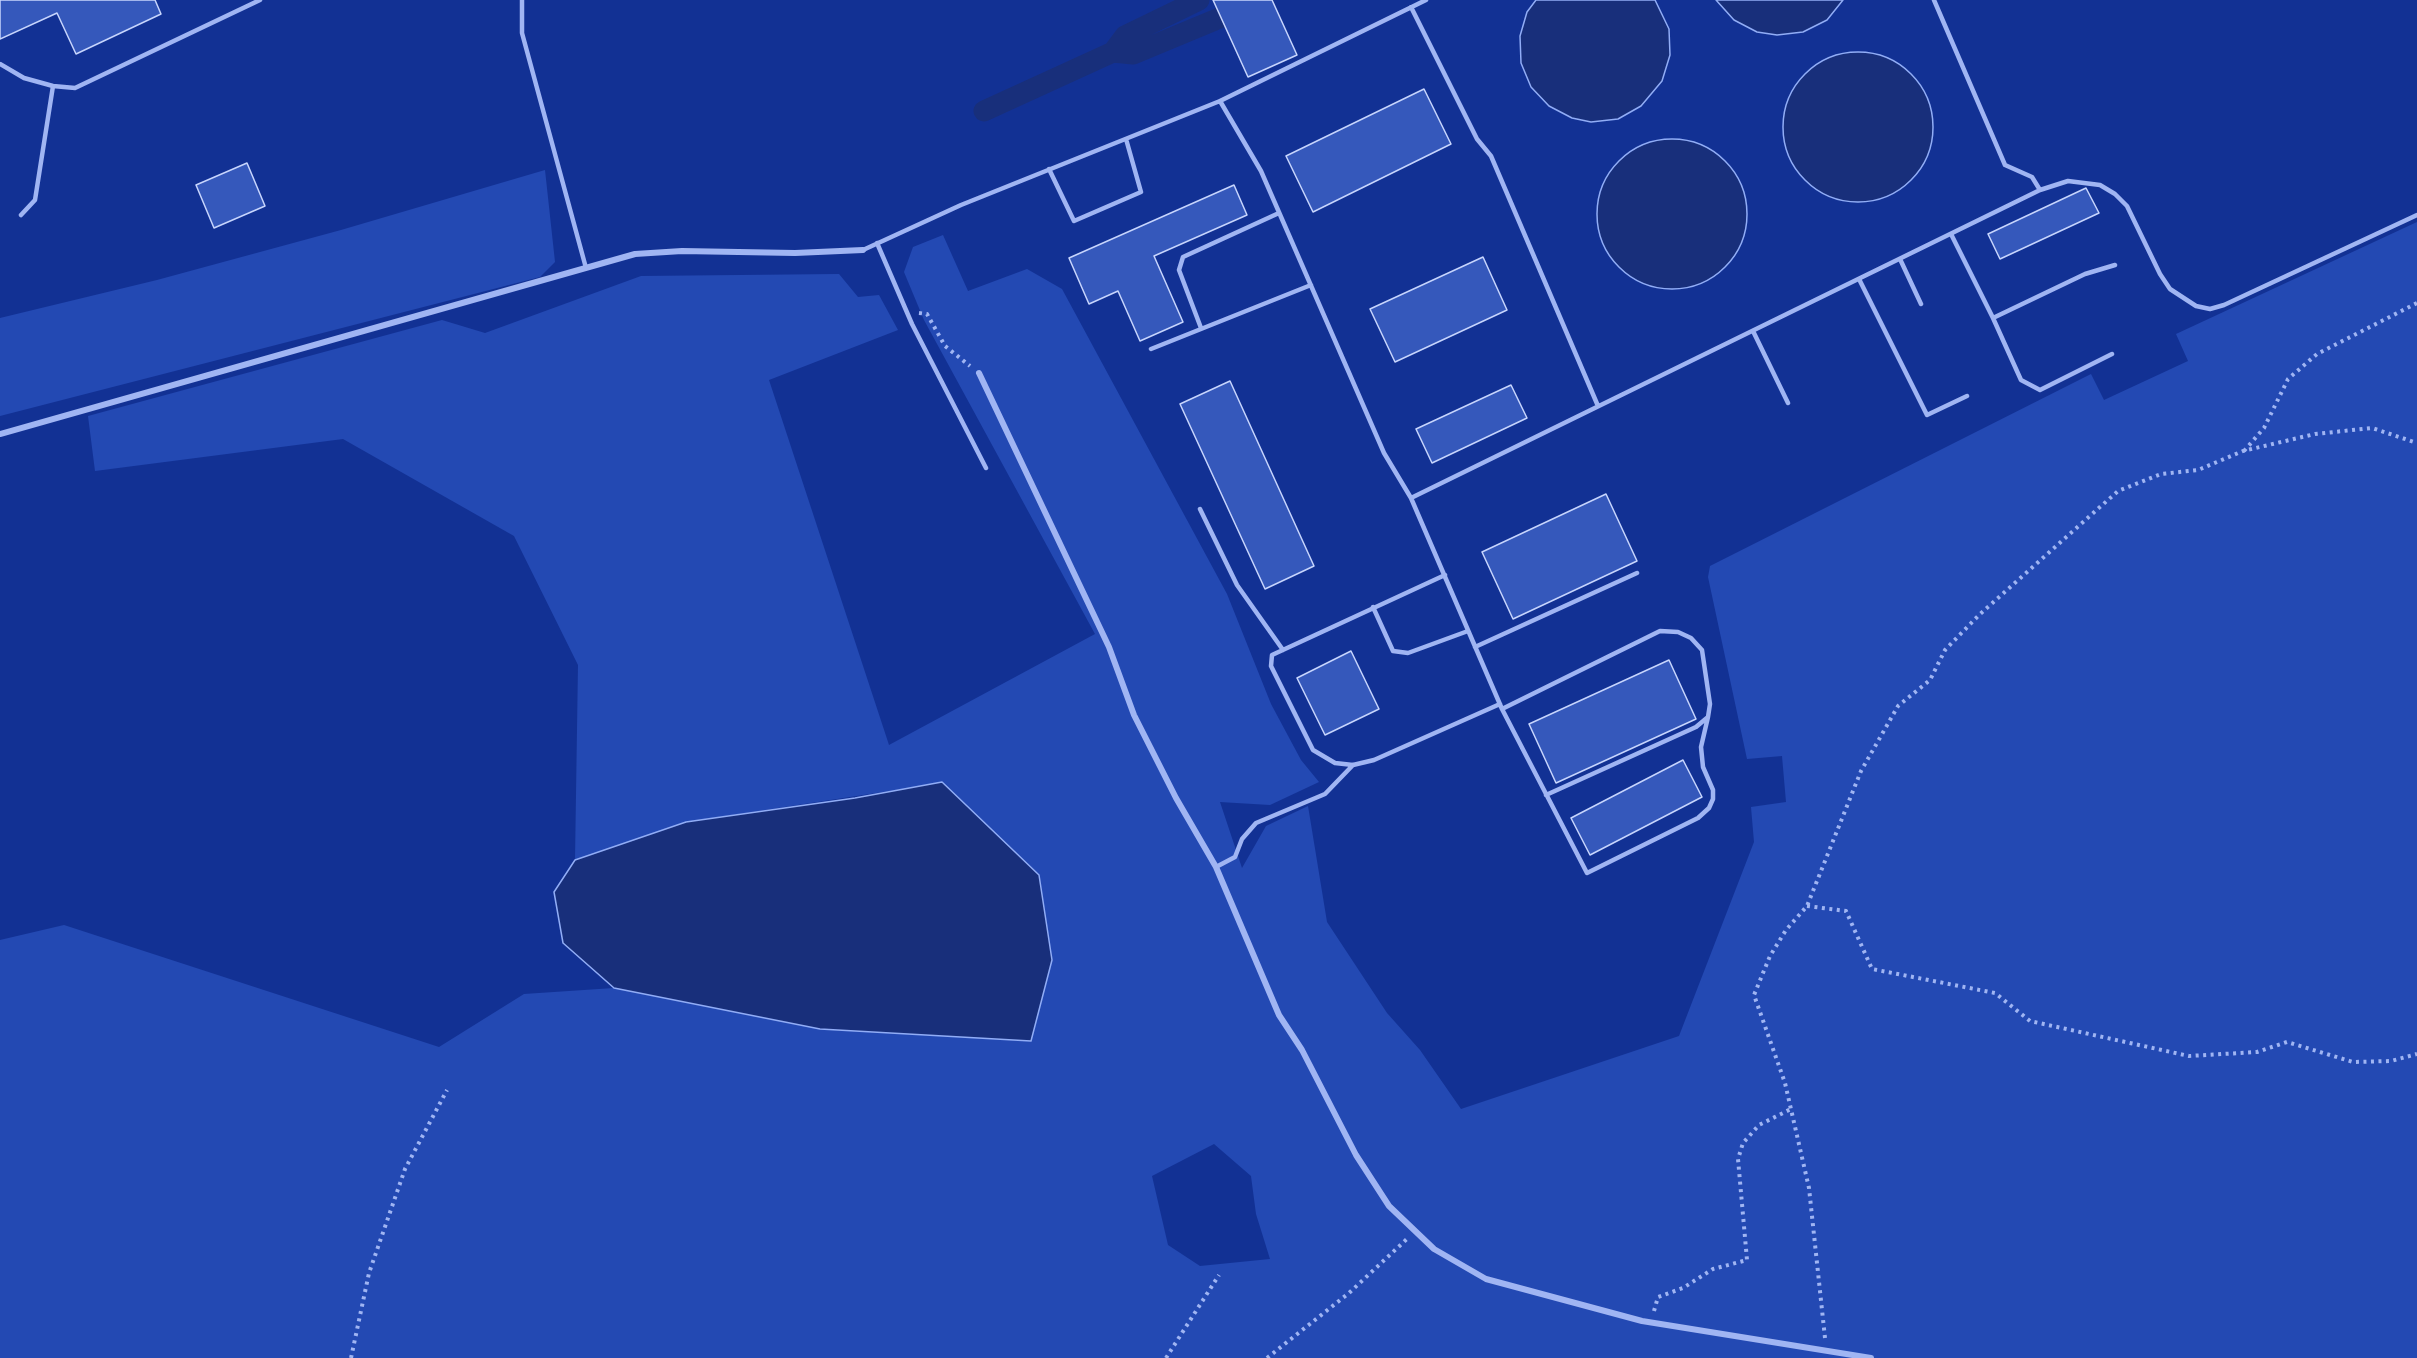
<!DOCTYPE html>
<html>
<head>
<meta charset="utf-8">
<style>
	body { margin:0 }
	canvas { display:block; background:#123194 }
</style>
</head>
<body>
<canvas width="2417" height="1358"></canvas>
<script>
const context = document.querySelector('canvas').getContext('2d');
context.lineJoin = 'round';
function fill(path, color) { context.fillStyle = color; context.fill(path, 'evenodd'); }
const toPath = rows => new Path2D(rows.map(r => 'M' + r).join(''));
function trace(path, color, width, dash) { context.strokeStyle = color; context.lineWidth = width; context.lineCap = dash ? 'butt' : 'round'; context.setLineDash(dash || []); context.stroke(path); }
const green = toPath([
	[545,170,555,262,540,277,0,416,0,318,157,280,341,230],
	[2417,222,2417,1358,0,1358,0,940,64,925,439,1047,524,994,614,988,820,1029,1031,1041,942,783,686,822,575,860,578,665,514,536,343,439,95,471,88,416,442,320,485,333,641,276,839,274,858,297,879,295,898,330,769,380,889,745,1095,634,924,320,904,272,913,247,943,235,968,291,1027,269,1062,289,1227,594,1271,704,1301,760,1319,782,1270,805,1220,802,1242,868,1266,826,1308,806,1327,922,1387,1013,1420,1050,1461,1109,1679,1036,1754,842,1751,807,1786,802,1782,756,1747,759,1708,577,1710,566,2091,374,2104,400,2188,361,2176,334],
	[1214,1144,1251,1176,1256,1214,1270,1259,1200,1266,1168,1245,1152,1176]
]);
const water = toPath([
	[1536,0,1655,0,1669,29,1670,55,1662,81,1641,106,1618,119,1591,122,1572,118,1549,106,1531,87,1521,63,1520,36,1527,12,1536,0],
	[1716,0,1843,0,1827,20,1803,32,1777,35,1757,32,1734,20,1716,0],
	'1783 127a75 75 0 1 1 150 0a75 75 0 1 1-150 0Z',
	'1597 214a75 75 0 1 1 150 0a75 75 0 1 1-150 0Z',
	[942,782,1039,875,1052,960,1031,1041,820,1029,614,988,563,943,554,892,575,860,686,822,855,798,942,782]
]);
const canal = toPath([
	[1113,52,1133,54,1263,0],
	[984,111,1113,52,1125,36,1199,0]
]);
const building = toPath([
	[0,0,155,0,161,14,76,54,57,13,0,39,0,0],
	[1213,0,1272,0,1297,55,1248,77,1213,0],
	[1424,89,1451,144,1313,212,1286,156,1424,89],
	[247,163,265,206,214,228,196,185,247,163],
	[1234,185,1247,215,1154,256,1183,322,1140,341,1118,291,1089,304,1069,258,1234,185],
	[2086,188,2099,213,2000,259,1988,234,2086,188],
	[1483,257,1507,310,1395,362,1370,309,1483,257],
	[1230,381,1314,566,1265,589,1180,404,1230,381],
	[1511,385,1527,418,1432,463,1416,429,1511,385],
	[1606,494,1637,561,1513,619,1482,552,1606,494],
	[1351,651,1379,709,1325,735,1297,678,1351,651],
	[1669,660,1696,719,1556,783,1529,724,1669,660],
	[1683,760,1702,797,1590,855,1571,818,1683,760]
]);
const path = toPath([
	[919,313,927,314,945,346,970,366],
	[2244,451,2264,428,2288,379,2317,354,2417,303],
	[1807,906,1846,911,1872,969,1995,993,2030,1021,2189,1056,2257,1052,2287,1042,2353,1062,2391,1061,2417,1054],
	[1654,1311,1658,1297,1683,1288,1713,1269,1747,1260,1738,1159,1743,1143,1759,1125,1791,1109],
	[1825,1338,1809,1188,1785,1083,1754,995,1770,956,1786,930,1807,906,1861,771,1898,706,1930,680,1945,650,1980,614,2118,491,2161,474,2198,470,2243,451,2315,434,2372,428,2417,443],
	[351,1358,369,1273,405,1169,447,1090],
	[1166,1358,1219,1275],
	[1267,1358,1349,1293,1408,1238]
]);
const service = toPath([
	[522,0,522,33,586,268],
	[1934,0,2005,165,2032,177,2040,190],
	[1411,7,1477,139,1491,156,1598,406],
	[0,64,24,78,53,86,75,88,260,0],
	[1220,101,1261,171,1384,453,1411,498,1502,709,1587,873,1698,818,1709,808,1713,799,1713,790,1703,767,1701,747,1708,717],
	[1049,169,1074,221,1141,192,1126,139],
	[21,215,35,200,53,86],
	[1951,234,1993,318,2021,380,2040,390,2112,354],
	[877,243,912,324,986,468],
	[863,250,961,205,1220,101,1426,0],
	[1900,259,1921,304],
	[1859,279,1927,415,1967,396],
	[1993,318,2085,274,2115,265],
	[1201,328,1179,270,1183,257,1279,213],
	[1753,331,1788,403],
	[1151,349,1311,285],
	[1411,498,2040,190,2068,181,2100,185,2115,194,2127,206,2160,274,2170,289,2196,306,2210,309,2224,305,2417,215],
	[1200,509,1237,585,1283,650],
	[1445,575,1272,655,1271,666,1313,750,1335,763,1353,765,1374,760,1500,704],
	[1373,607,1393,651,1408,653,1468,631],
	[1475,647,1637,573],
	[1502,709,1660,631,1678,632,1691,638,1702,650,1710,704,1708,717,1696,727,1546,795],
	[1216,867,1235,857,1242,839,1256,823,1325,794,1353,765]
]);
const minor = toPath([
	[979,373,1109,647,1134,715,1176,798,1216,867,1279,1015,1302,1050,1356,1155,1389,1206,1434,1249,1486,1279,1642,1321,1871,1358],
	[0,434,635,254,682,251,795,253,863,250]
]);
fill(green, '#2349b3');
fill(water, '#182f7b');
trace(water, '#91adf6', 1.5);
trace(canal, '#182f7b', 21);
fill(building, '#3558bb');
trace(building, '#c7d5fd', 1.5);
trace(path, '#a0b5f3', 4, [3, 4.5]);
trace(service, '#a0b5f3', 4.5);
trace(minor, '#a0b5f3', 6);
</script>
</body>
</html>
